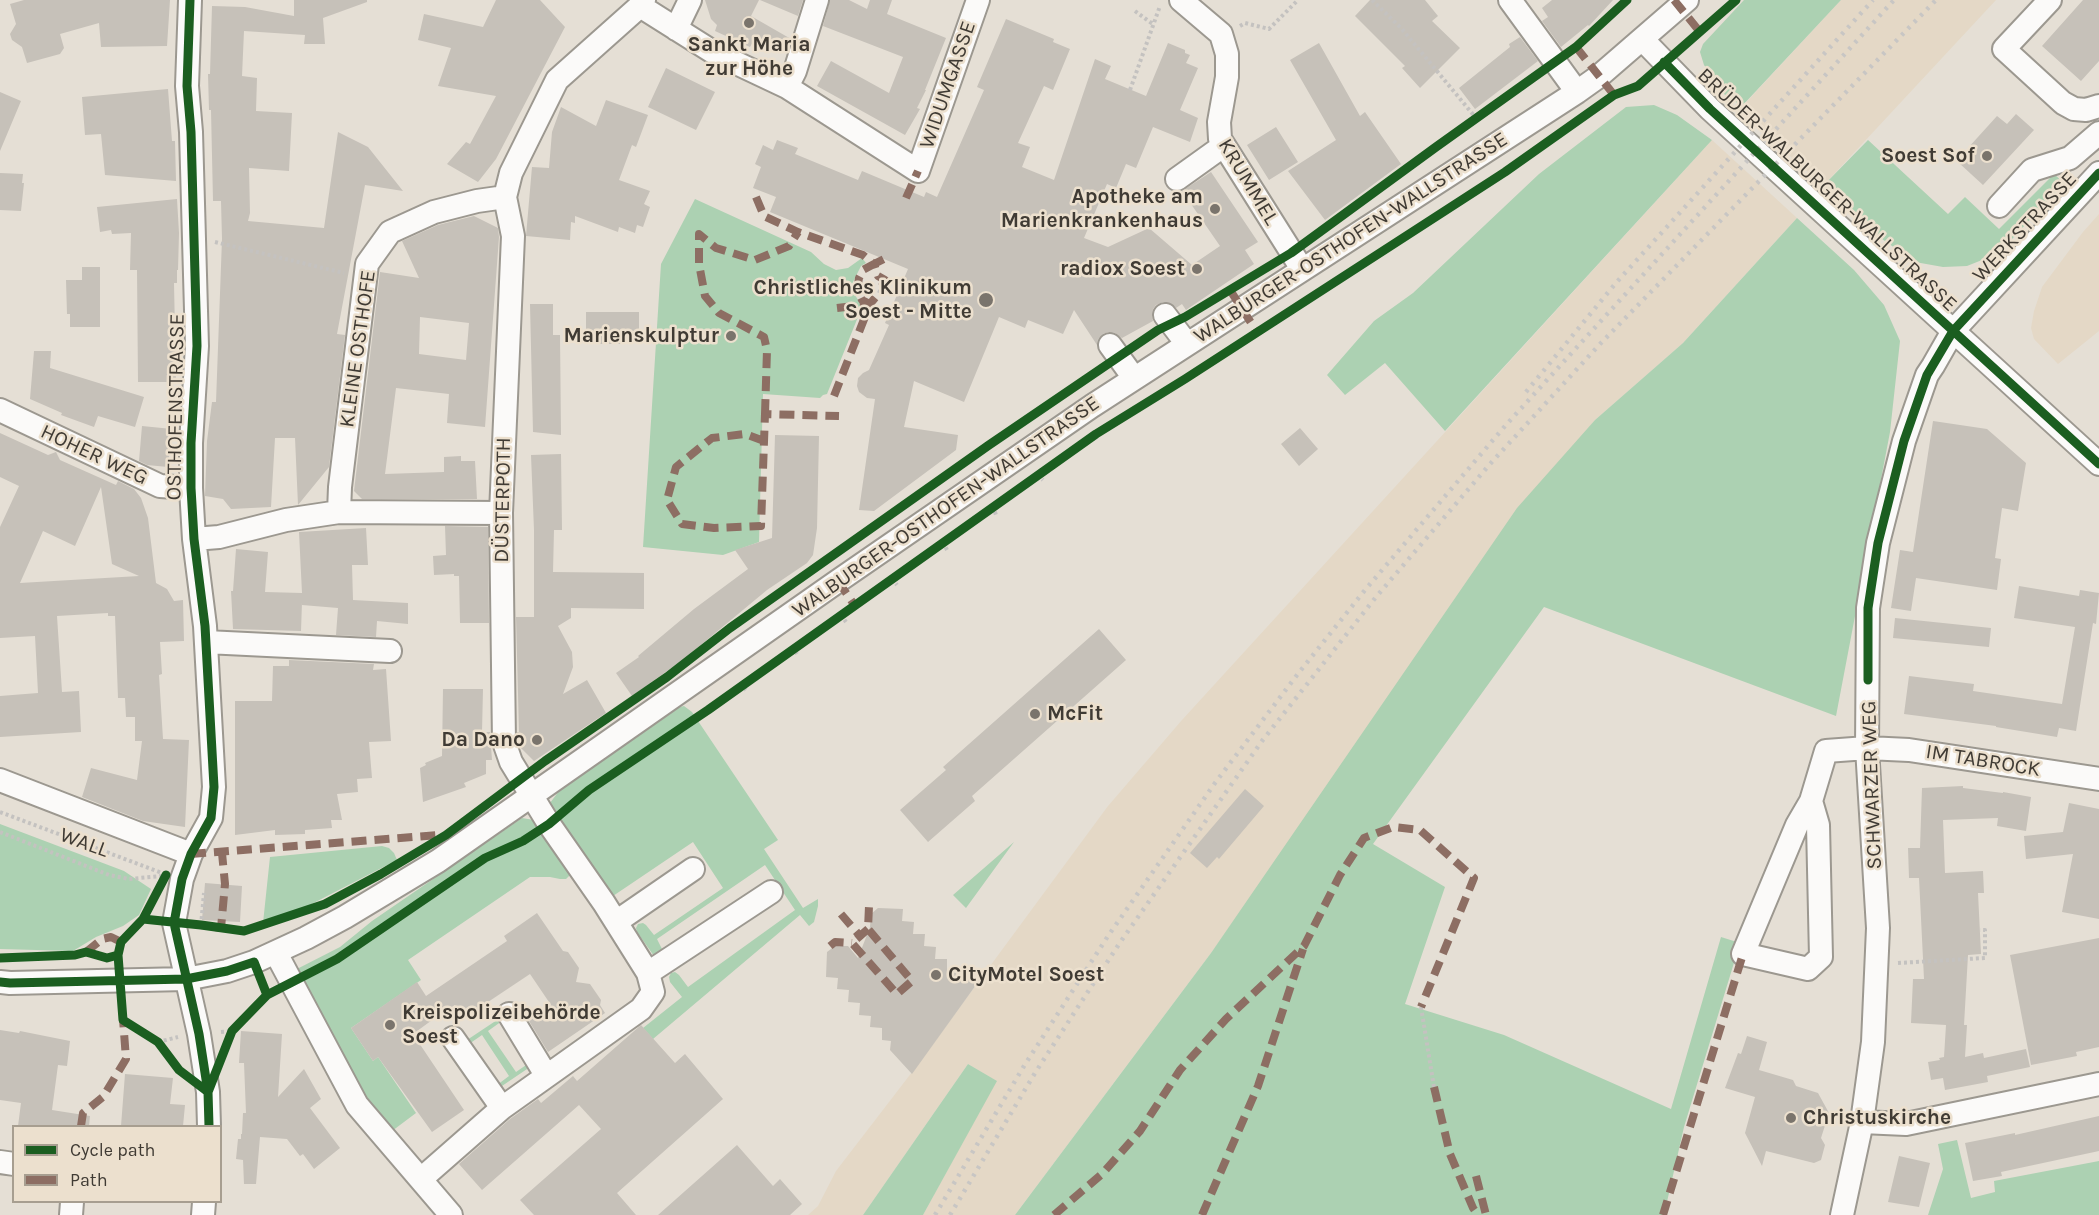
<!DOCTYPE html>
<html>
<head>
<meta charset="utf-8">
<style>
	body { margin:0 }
	#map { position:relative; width:2099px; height:1215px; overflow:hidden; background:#e5dfd5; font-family:Karla,sans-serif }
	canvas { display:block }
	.legend { position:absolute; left:12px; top:1125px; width:210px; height:78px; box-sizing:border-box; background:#ece0ce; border:2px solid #a79e90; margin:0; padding:8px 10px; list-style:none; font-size:18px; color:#403b34 }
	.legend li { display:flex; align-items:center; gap:12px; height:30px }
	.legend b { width:30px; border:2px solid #a79e90 }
</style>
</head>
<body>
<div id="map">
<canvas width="2099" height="1215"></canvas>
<ul class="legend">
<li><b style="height:8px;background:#1b5e20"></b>Cycle path</li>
<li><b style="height:8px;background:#8d6e63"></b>Path</li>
</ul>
</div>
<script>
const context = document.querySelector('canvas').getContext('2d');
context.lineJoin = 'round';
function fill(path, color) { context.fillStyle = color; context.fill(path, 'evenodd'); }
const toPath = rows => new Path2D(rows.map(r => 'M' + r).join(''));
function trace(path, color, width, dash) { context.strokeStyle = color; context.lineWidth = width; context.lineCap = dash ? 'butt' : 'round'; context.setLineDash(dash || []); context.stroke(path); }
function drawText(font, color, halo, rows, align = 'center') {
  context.font = font + ' Karla,sans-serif'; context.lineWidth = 5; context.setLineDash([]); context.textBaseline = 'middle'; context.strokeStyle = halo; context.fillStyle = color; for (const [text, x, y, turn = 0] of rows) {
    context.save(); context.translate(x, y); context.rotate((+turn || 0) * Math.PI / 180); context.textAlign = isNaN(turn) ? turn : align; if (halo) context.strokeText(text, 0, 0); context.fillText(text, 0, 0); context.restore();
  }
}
const built = toPath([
	[1841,0,1996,0,1823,186,1739,110],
	[1712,140,1797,218,1683,343,1595,420,1211,953,1015,1215,923,1215,996,1081,968,1064,863,1215,808,1215,818,1206,836,1171,909,1076,1108,806,1182,720],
	[2099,214,2099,331,2058,364,2034,339,2031,328,2034,311,2042,287,2083,232]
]);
const green = toPath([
	[1744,0,1841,0,1743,105,1733,101,1724,94,1704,65,1700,52,1703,44],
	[1654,105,1677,115,1712,140,1445,431,1385,363,1345,395,1327,375,1374,321,1413,293,1539,174,1626,107],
	[1868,140,1948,214,1965,197,1999,229,2054,174,2064,183,2012,239,1992,256,1967,266,1943,267,1915,262,1882,239,1823,186],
	[695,199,811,252,824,264,836,270,848,268,862,258,866,263,861,266,853,282,854,293,862,307,827,394,823,395,820,398,763,394,759,542,723,555,643,547,661,264],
	[1797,218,1854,270,1884,305,1900,341,1890,432,1836,716,1544,607,1373,844,1445,887,1405,1004,1504,1035,1671,1109,1721,937,1740,943,1684,1127,1664,1215,1015,1215,1211,953,1517,508,1595,420,1683,343],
	[684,706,692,712,778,840,764,849,803,908,818,899,818,906,814,922,809,926,800,915,653,1039,643,1028,682,997,670,982,669,977,671,973,675,972,679,975,688,987,795,910,765,865,657,939,664,953,657,958,654,956,637,932,636,928,638,924,643,923,646,925,654,935,723,888,693,842,613,896,552,814,550,803,559,791,680,707],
	[522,818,534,820,572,873,566,879,560,879,550,877,530,877,408,960,421,980,351,1028,373,1061,378,1057,416,1113,392,1131,364,1103,364,1093,329,1026,323,1024,295,970,340,947,372,921],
	[0,824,124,871,151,889,139,915,123,926,96,937,73,951,0,949],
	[1014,842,966,908,953,895],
	[382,846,389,848,394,853,397,860,300,910,263,923,270,857],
	[500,1018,502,1021,488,1031,516,1072,529,1063,530,1067,499,1088,497,1085,509,1076,482,1035,469,1044,467,1040],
	[968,1064,997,1081,923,1215,863,1215],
	[1957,1140,1971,1198,1995,1192,1994,1181,2099,1161,2099,1215,1928,1215,1943,1169,1938,1144]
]);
const building = toPath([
	[24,0,170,0,167,46,101,47,99,23,60,34,64,48,60,54,27,63,22,47,12,40,10,34,16,24,10,4],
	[294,0,367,0,367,2,323,18,325,44,304,44,305,35,244,31,242,76,257,78,256,111,292,113,289,171,249,168,250,213,248,221,324,228,338,132,368,147,403,191,365,185,337,334,345,335,329,467,298,505,295,438,275,438,271,507,231,509,223,499,205,496,207,441,212,402,216,402,222,239,221,201,213,201,211,110,209,110,208,74,210,74,212,6,245,7,294,16],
	[496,0,540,0,565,27,496,159,478,182,447,164,466,142,470,144,496,96,438,86,451,48,418,40,424,14,483,27],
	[705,0,759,0,751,16,791,39,754,40,750,47,715,31,717,25,711,19],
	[760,0,803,0,798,16],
	[830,0,849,0,867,9,870,0,892,0,887,14,946,38,925,90,926,90,917,108,920,109,905,135,817,86,831,61,889,93,903,57,823,26],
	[1370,0,1425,0,1438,16,1432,21,1460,48,1420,88,1402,68,1405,66,1355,16],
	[1552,0,1613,0,1589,26,1588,25,1561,47,1542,21,1548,17,1542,8],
	[2083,0,2099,0,2099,61,2081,81,2042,46],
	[1006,19,1054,39,1053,42,1070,49,1053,90,1044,86,1018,143,1030,147,1022,167,1054,180,1095,59,1111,66,1105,79,1146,96,1168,43,1185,50,1185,53,1190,55,1186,63,1198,68,1180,110,1198,118,1190,142,1153,127,1136,168,1126,164,1116,188,1107,184,1084,238,1108,247,1149,228,1192,265,1220,246,1182,191,1211,172,1258,242,1245,250,1254,264,1186,310,1182,304,1176,308,1171,303,1163,302,1156,305,1153,309,1152,316,1153,321,1122,338,1115,333,1108,332,1103,334,1098,339,1097,345,1074,310,1063,334,1028,320,1025,328,999,317,964,402,914,381,904,427,958,435,956,450,874,511,859,510,875,399,867,398,859,392,857,386,858,378,863,373,869,370,889,325,885,323,908,269,770,212,776,197,753,188,761,167,755,164,763,145,773,150,777,140,798,148,795,154,858,180,862,171,924,197,926,192,937,197,984,90,977,87],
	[1520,37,1538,61,1475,109,1459,88,1510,47,1509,44],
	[1319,43,1360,116,1365,112,1401,164,1325,220,1288,171,1336,140,1290,60],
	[666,68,715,92,696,130,648,107],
	[168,89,172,141,175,141,176,181,105,175,101,134,85,135,82,97],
	[0,92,21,101,0,151],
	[606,100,648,115,636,147,632,145,619,180,650,191,644,204,650,207,643,227,637,225,635,233,619,227,618,232,575,216,575,223,571,222,570,240,526,236,532,167,549,168,552,132,561,107,596,126],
	[2016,114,2034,130,1983,185,1959,163,1970,150,1968,148,1997,116,2007,124],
	[1276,127,1298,162,1269,180,1247,145],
	[0,173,23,174,22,183,24,183,21,211,0,210],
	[177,199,179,233,178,270,177,270,177,283,174,283,176,382,138,382,137,270,130,270,131,233,112,234,111,230,100,232,97,207],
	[474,216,498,228,499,237,485,427,447,423,449,394,396,388,385,474,444,472,444,457,461,456,461,461,475,461,477,499,362,499,354,491,380,272,419,278,402,241,438,225],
	[420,317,469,323,466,360,419,354],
	[82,267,100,267,100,327,70,327,70,314,67,314,66,280,82,280],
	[530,304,553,304,553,335,560,335,561,435,533,432],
	[586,312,639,312,639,337,623,337,623,344,586,344],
	[34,351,51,351,50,368,144,397,135,427,98,416,94,427,61,415,62,413,30,399],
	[1933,421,1987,429,2026,463,2018,511,2002,508,1995,558,2001,559,1997,590,1916,578,1911,611,1891,608,1900,550,1913,552],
	[142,426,172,429,168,467,147,465,139,461],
	[1300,428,1318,449,1299,466,1281,444],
	[0,433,48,455,56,452,60,460,116,485,118,481,134,489,141,498,148,518,156,583,167,589,174,601,183,600,184,641,160,642,162,674,159,675,163,739,189,740,185,827,143,821,82,797,91,768,137,780,142,741,135,741,135,717,126,717,125,698,118,698,115,616,108,616,108,613,57,616,62,692,79,691,81,732,0,737,0,696,38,693,35,636,0,638,0,527,19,486,0,477],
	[101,487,112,564,139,576,20,583,43,531,75,546],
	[775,435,819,436,817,528,813,555,807,563,767,590,684,659,632,696,616,673,639,657,638,656,694,609,748,569,735,550,772,538],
	[561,454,562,530,554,530,553,572,644,573,644,609,571,608,571,618,558,626,572,652,573,667,563,694,587,680,606,713,534,761,520,747,517,740,517,732,519,732,516,617,534,617,534,530,531,455],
	[445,526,488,527,489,623,460,623,459,576,454,576,454,574,434,575,433,556,446,555],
	[366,528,368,565,352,565,353,600,408,603,408,624,377,621,376,637,336,635,338,608,302,605,302,602,301,631,233,629,231,591,233,591,236,549,268,552,265,592,302,593,299,532],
	[2019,586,2079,596,2080,590,2099,593,2096,624,2093,623,2076,731,2059,728,2057,737,1996,727,1996,726,1904,714,1909,676,1974,684,1973,691,2062,704,2075,627,2014,618],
	[1895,618,1991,628,1989,647,1893,638],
	[1099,629,1126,660,972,796,975,801,928,842,900,810,946,770,943,767],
	[289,660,374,664,373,670,386,669,391,741,369,742,372,778,357,779,358,792,337,794,342,820,331,820,332,828,305,830,305,834,275,835,275,830,235,835,235,701,272,701,273,666,289,666],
	[443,689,483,689,482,732,490,732,492,760,486,760,486,774,464,783,466,787,423,802,420,768,426,765,425,763,442,756],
	[1963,786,1963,788,2003,793,2003,792,2031,797,2026,831,1997,826,1998,818,1943,820,1945,873,1983,871,1984,893,1978,893,1981,954,1968,955,1964,1025,1967,1025,1965,1057,1983,1053,1984,1058,2026,1049,2030,1067,1987,1076,1988,1082,1945,1090,1943,1078,1931,1080,1928,1062,1940,1060,1939,1058,1944,1057,1946,1025,1911,1023,1913,979,1924,979,1919,878,1909,878,1908,848,1920,848,1922,788],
	[1245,789,1264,806,1219,859,1217,857,1207,868,1190,853],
	[2069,803,2099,809,2099,919,2062,912,2073,854,2026,859,2024,836,2063,832],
	[205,883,242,886,240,922,202,920],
	[878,908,903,909,902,921,914,922,913,934,925,934,924,946,936,947,935,959,947,959,947,971,981,978,912,1074,890,1050,891,1041,882,1040,882,1028,870,1027,871,1016,859,1015,860,1003,848,1002,849,990,837,989,838,978,826,977,827,952,835,946,848,946,858,958,870,927,871,914],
	[537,913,563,951,568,952,579,968,576,982,590,984,601,1000,600,1005,605,1013,548,1052,529,1021,551,1005,530,974,464,1018,455,1005,439,1015,413,1034,464,1110,432,1132,378,1057,373,1061,351,1028,417,982,426,996,507,941,504,936],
	[2099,938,2099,1047,2076,1052,2077,1056,2031,1065,2010,955],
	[641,1025,675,1063,685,1054,723,1099,617,1193,636,1215,534,1215,520,1200,601,1129,579,1105,482,1190,459,1164,510,1119,538,1099,541,1103,573,1076,577,1081],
	[0,1030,19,1033,20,1031,70,1041,67,1066,58,1065,52,1110,90,1116,89,1126,18,1126,21,1103,0,1100],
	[241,1031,282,1034,278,1097,304,1069,321,1099,310,1108,340,1148,314,1169,303,1154,300,1156,287,1139,260,1137,256,1184,244,1184,243,1160,236,1159,238,1139,241,1139,241,1134,242,1134,243,1113,246,1113,244,1063,239,1063],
	[1747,1036,1767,1042,1759,1070,1793,1080,1796,1086,1818,1093,1829,1113,1821,1138,1825,1145,1821,1160,1814,1163,1766,1151,1762,1166,1745,1133,1755,1097,1725,1088,1738,1053,1741,1054],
	[125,1074,173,1078,170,1104,185,1105,183,1126,121,1126],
	[2099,1116,2099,1151,2001,1172,2002,1176,1973,1181,1965,1143,2015,1133,2015,1135],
	[737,1145,773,1186,780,1179,802,1204,790,1215,658,1215],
	[1899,1156,1930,1163,1919,1207,1888,1202]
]);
const path = toPath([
	[1372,0,1401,28,1476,118],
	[1135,11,1154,25],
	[1240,26,1245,23,1269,29,1298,0],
	[1130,90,1160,6],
	[1355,207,1436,147,1538,75],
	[215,242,344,273],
	[879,293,882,286],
	[1137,344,1153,333],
	[1038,475,1043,480],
	[993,506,996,515],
	[873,527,1101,369],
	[943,542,947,550],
	[892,579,897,585],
	[841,615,846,622],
	[793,648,797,654],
	[741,685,746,690],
	[566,811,589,790,708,710,1096,434,1185,379,1505,172,1580,119],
	[0,812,162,873],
	[0,832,109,875,129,879,161,876],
	[481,860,531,836],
	[143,919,155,921],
	[195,924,201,925,204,893],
	[221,928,244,931,312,908],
	[1898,963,1985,958,1985,930,1980,930],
	[311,972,337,959,437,890],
	[262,981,267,995],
	[1421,1007,1434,1087],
	[221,1032,232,1031],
	[158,1042,178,1037]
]);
const minor = toPath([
	[190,0,187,86,191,132,197,346,191,443,191,488,194,539,205,626,214,787,211,818,191,854,182,879,174,923,199,1034,208,1092,209,1126],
	[1181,0,1221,34,1227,54,1227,77,1219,122,1220,139,1302,269],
	[1510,0,1577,92],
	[2050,0,2004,49,2063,103,2074,109,2086,110,2099,106],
	[640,6,713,52,787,87,918,171,978,0],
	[676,29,690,0],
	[1643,40,1710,109,2099,464],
	[787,87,795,71,817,0],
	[1177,179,1223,146],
	[1999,206,2032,170,2070,158,2099,133],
	[1165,315,1187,344],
	[1110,345,1134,378],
	[0,410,160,486,191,488],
	[339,512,340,487,367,264,390,232,434,212,477,201,505,197],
	[194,539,219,537,286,520,339,512,501,513],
	[206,642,390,651],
	[0,780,191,854],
	[1811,801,1818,825,1821,957,1808,969,1743,954,1797,825,1811,801,1826,751,1867,748,1909,750,2099,779],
	[616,922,693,869],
	[276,953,357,1105,451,1215],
	[648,973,771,892],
	[0,982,10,983,186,979,227,971,254,962,306,938,345,917,438,861,838,581,1092,406,1577,92,1598,77,1687,0],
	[509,1014,546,1075],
	[453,1038,502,1108],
	[1862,1122,1906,1124,2099,1084],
	[0,1162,14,1164],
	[421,1179,502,1108,641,1009,653,992,648,973,604,903,549,824,511,762,504,742,501,513,513,236,505,197,511,173,557,80,640,6,644,0],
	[71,1215,72,1202],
	[203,1215,204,1202],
	[1842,1215,1862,1122,1873,1042,1878,928,1867,748,1868,608,1878,543,1904,441,1927,375,1933,366,1953,331,2099,173]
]);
const rail = toPath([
	[1526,392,1615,284,1873,0],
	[935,1215,1024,1066,1108,936,1215,783,1297,675,1365,590,1505,426,1894,0],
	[950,1215,1035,1073,1119,944,1262,741,1376,597,1490,464,1600,344,1936,0]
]);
const quiet = toPath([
	[1674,0,1700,32],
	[1576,47,1614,95,1618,93],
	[756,197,764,216,798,232,863,255,874,264,863,270,859,278,857,290,862,300,870,304],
	[906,198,918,171],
	[882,286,885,280,878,276,874,264,884,259],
	[1230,290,1257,332],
	[837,308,870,304],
	[834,396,870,304,879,293],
	[765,414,767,350,764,337,719,313,705,296,699,264,699,234,716,248,755,260,789,246,798,232],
	[764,441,745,434,712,438,676,467,667,500,682,524,714,528,761,526,765,414,839,416],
	[838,581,855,606],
	[191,854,440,835],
	[841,914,860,936],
	[215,927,221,928,225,884,222,853],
	[868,929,852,943,897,994,912,981,868,929,869,906,874,902],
	[830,946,835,942,852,943],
	[86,952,102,939,111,937,121,942],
	[1434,1087,1450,1154,1473,1208,1478,1215],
	[81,1126,83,1113,103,1097,126,1059,123,1019],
	[1476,1176,1486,1215],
	[1054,1215,1102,1174,1140,1131,1180,1070,1226,1019,1304,946,1340,875,1364,838,1393,827,1420,830,1474,878,1421,1007],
	[1202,1215,1258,1086,1303,949],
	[1663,1215,1743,954]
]);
const cycleway = toPath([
	[190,0,187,86,191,132,197,346,191,443,191,488,194,539,205,626,214,787,211,818,191,854,182,879,174,923,199,1034,208,1092,209,1126],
	[1664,62,1710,109,2099,464],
	[1868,680,1868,608,1878,543,1904,441,1927,375,1953,331,2099,173],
	[166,875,143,919,121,942,118,955,123,1020,158,1042,179,1070,208,1092],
	[143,919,201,925,244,931,325,904,381,874,446,835,545,761,667,677,730,628,989,445,1158,330,1185,317,1291,253,1436,147,1576,47,1627,0],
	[0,958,75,955,86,952,107,958,118,955],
	[0,982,10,983,186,979,227,971,254,962,267,995],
	[208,1092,232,1031,267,995,337,959,485,858,523,841,549,824,589,790,708,710,1096,434,1185,379,1505,172,1614,95,1638,86,1736,0]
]);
const markers = [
	[749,23,6,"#7a746c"],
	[1987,156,6,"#7a746c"],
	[1215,209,6,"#7a746c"],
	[1197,269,6,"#7a746c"],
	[986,300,8,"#7a746c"],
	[731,336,6,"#7a746c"],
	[1035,714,6,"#7a746c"],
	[537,740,6,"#7a746c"],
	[936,975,6,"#7a746c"],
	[390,1025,6,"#7a746c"],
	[1791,1118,6,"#7a746c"]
];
const poiNames = [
	["Sankt Maria",749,45,"center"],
	["zur Höhe",749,69,"center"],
	["Soest Sof",1975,156],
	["Apotheke am",1203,197],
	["Marienkrankenhaus",1203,221],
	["radiox Soest",1185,269],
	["Christliches Klinikum",972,288],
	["Soest - Mitte",972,312],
	["Marienskulptur",719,336],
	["McFit",1047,714,"left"],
	["Da Dano",525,740],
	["CityMotel Soest",948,975,"left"],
	["Kreispolizeibehörde",402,1013,"left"],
	["Soest",402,1037,"left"],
	["Christuskirche",1803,1118,"left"]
];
const streetNames = [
	["WIDUMGASSE",948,85,-71],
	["KRUMMEL",1248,182,59],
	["BRÜDER-WALBURGER-WALLSTRASSE",1827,190,43],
	["WERKSTRASSE",2025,227,-47],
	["WALBURGER-OSTHOFEN-WALLSTRASSE",1351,238,-33],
	["KLEINE OSTHOFE",358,349,-82],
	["OSTHOFENSTRASSE",176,407,-89],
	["HOHER WEG",94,455,25],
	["DÜSTERPOTH",503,500,-89],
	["WALBURGER-OSTHOFEN-WALLSTRASSE",946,507,-35],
	["IM TABROCK",1983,761,9],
	["SCHWARZER WEG",1872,785,-92],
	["WALL",84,843,20]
];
fill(built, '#e4d8c6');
fill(green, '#acd1b2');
fill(building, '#c6c1b9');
trace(minor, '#9c9890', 26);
trace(path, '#c4c2c0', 4, [3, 3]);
trace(minor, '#fbfaf9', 22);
trace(rail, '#c8c6c4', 4.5, [3, 6]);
trace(quiet, '#8d6e63', 8, [15, 8]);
trace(cycleway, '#1b5e20', 9);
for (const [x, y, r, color] of markers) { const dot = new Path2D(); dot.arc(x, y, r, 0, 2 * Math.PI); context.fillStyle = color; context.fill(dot); trace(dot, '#ece0ce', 2); }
drawText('bold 21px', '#403b34', '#ece0ce', poiNames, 'right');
drawText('21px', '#403b34', '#ece0ce', streetNames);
</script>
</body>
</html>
